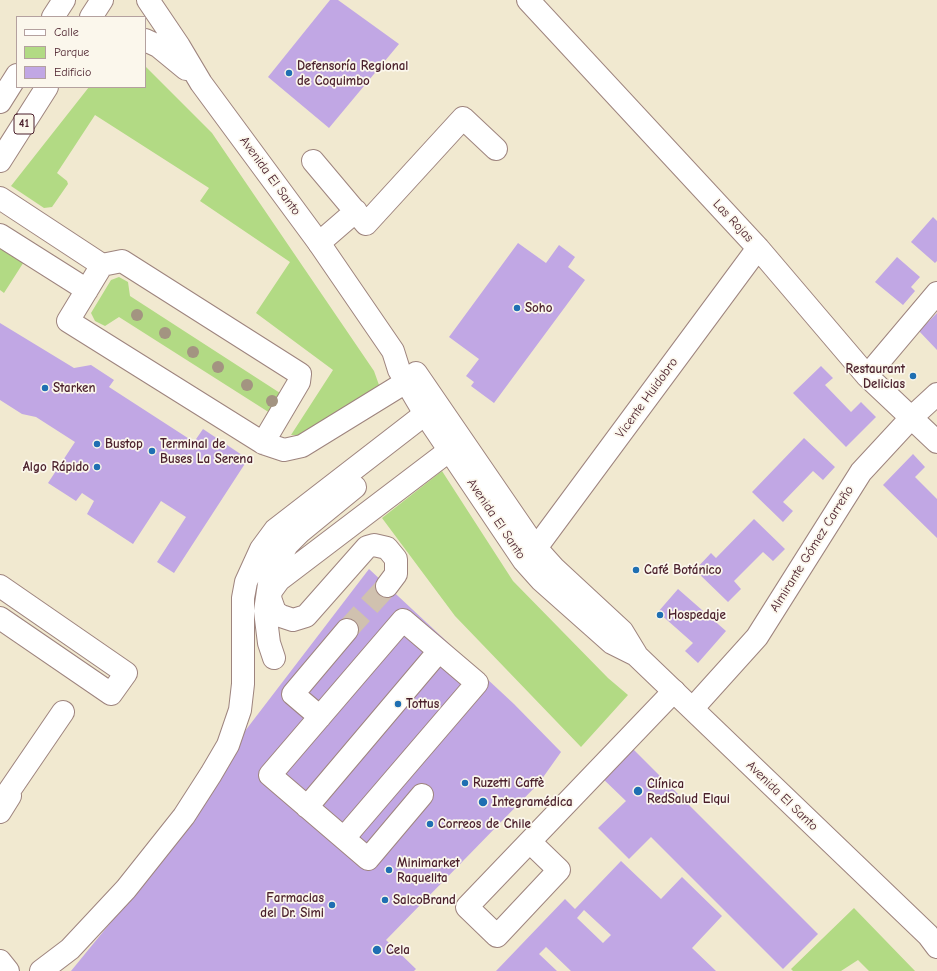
<!DOCTYPE html>
<html>
<head>
<meta charset="utf-8">
<style>
	body { margin:0 }
	#map { position:relative; width:937px; height:971px; overflow:hidden; background:#f1e9d0; font-family:"Comic Neue",sans-serif }
	canvas { display:block }
	.legend { position:absolute; left:16px; top:16px; width:130px; height:72px; box-sizing:border-box; background:#fbf7ec; border:1px solid #b4a19f; margin:0; padding:5px 7px; list-style:none; font-size:12px; color:#4a1f2b }
	.legend li { display:flex; align-items:center; gap:8px; height:20px }
	.legend b { width:20px; border:1px solid #b4a19f }
</style>
</head>
<body>
<div id="map">
<canvas width="937" height="971"></canvas>
<ul class="legend">
<li><b style="height:5px;background:#fff"></b>Calle</li>
<li><b style="height:11px;background:#b2da84"></b>Parque</li>
<li><b style="height:11px;background:#c1a7e4"></b>Edificio</li>
</ul>
</div>
<script>
const context = document.querySelector('canvas').getContext('2d');
context.lineJoin = 'round';
function fill(path, color) { context.fillStyle = color; context.fill(path, 'evenodd'); }
const toPath = rows => new Path2D(rows.map(r => 'M' + r).join(''));
function trace(path, color, width, dash) { context.strokeStyle = color; context.lineWidth = width; context.lineCap = dash ? 'butt' : 'round'; context.setLineDash(dash || []); context.stroke(path); }
function drawText(font, color, halo, rows, align = 'center') {
  context.font = font + ' "Comic Neue",sans-serif'; context.lineWidth = 3.5; context.setLineDash([]); context.textBaseline = 'middle'; context.strokeStyle = halo; context.fillStyle = color; for (const [text, x, y, turn = 0] of rows) {
    context.save(); context.translate(x, y); context.rotate((+turn || 0) * Math.PI / 180); context.textAlign = isNaN(turn) ? turn : align; if (halo) context.strokeText(text, 0, 0); context.fillText(text, 0, 0); context.restore();
  }
}
const green = toPath([
	[145,66,212,133,374,371,379,385,301,435,291,435,333,370,256,313,290,262,200,201,209,188,95,115,57,173,67,181,68,184,52,207,44,208,11,186,89,87,145,87],
	[0,240,27,257,4,293,0,290],
	[119,277,128,282,130,296,280,393,270,413,119,317,105,326,95,321,91,313,111,280],
	[442,471,513,581,608,678,628,695,581,747,455,616,382,518],
	[854,908,915,971,869,971,858,960,841,971,793,971,791,969]
]);
const building = toPath([
	[330,0,338,0,399,44,329,128,268,77],
	[933,217,937,221,937,261,935,263,911,242],
	[518,243,546,263,559,245,575,257,568,267,585,280,494,403,471,386,474,382,466,376,479,359,449,337],
	[897,257,920,277,911,287,915,291,903,305,875,282],
	[937,313,937,350,919,331],
	[0,323,74,368,91,365,114,380,109,387,194,442,203,429,248,459,174,573,157,562,186,517,161,501,133,544,87,514,94,501,82,493,76,501,48,483,75,442,36,417,22,414,0,400],
	[821,366,833,378,825,385,851,412,861,402,876,417,846,447,793,393],
	[804,438,835,467,823,480,813,471,783,502,793,511,783,522,752,492],
	[913,454,925,467,915,477,937,499,937,538,883,485],
	[754,519,785,549,773,561,763,552,734,581,741,589,728,602,695,570,711,553,716,558],
	[369,569,514,704,561,752,539,783,386,940,416,969,414,971,71,971,196,818,232,748],
	[678,589,726,631,698,663,685,651,693,643,658,612],
	[629,745,818,934,783,969,651,837,629,859,598,828,626,801,599,775],
	[621,861,661,899,682,877,722,916,692,948,716,971,571,971,546,947,539,954,557,971,496,971,565,899,575,909],
	[584,910,611,935,603,943,577,918]
]);
const minorTunnel = toPath([
	[347,630,387,586]
]);
const minor = toPath([
	[528,0,758,248,867,376,937,442],
	[313,161,366,224,463,118,496,149],
	[0,198,102,265,122,261,300,374,299,382,263,443,68,321,102,265],
	[0,235,87,290],
	[319,243,356,211],
	[867,376,937,293],
	[263,443,284,450,302,446,406,382],
	[536,548,758,248],
	[0,586,126,673,111,694,0,618],
	[387,586,396,574,396,559,387,548,374,545,367,547,306,616,293,620,281,616,275,612,270,598,271,591,279,580,450,450],
	[274,658,269,643,265,611,270,577,278,561,287,545,300,532,355,487],
	[693,708,757,637,861,472,911,418,937,394],
	[320,717,293,694,347,630],
	[7,794,63,712],
	[307,807,439,651],
	[0,812,10,796],
	[344,838,477,683,403,620,270,775,368,859,422,795],
	[530,842,559,870,497,936,467,907,674,691],
	[0,961,8,971],
	[41,971,70,949,126,889,184,816,211,774,228,745,240,710,243,684,243,598,246,582,261,549,275,530,425,414]
]);
const major = toPath([
	[148,0,179,46,201,83,319,243,393,351,399,370,425,414,524,561,541,580,612,643,636,655,928,935,937,947],
	[53,17,64,0],
	[91,17,102,0],
	[145,40,158,46,186,69],
	[0,102,17,75],
	[0,161,47,87],
	[416,373,536,548,554,568,622,631,636,654]
]);
const trees = [
	[137,315],
	[165,333],
	[193,352],
	[218,367],
	[247,385],
	[272,401]
];
const markers = [
	[289,73,4,"#1f6fb2"],
	[517,308,4,"#1f6fb2"],
	[913,376,4,"#1f6fb2"],
	[45,388,4,"#1f6fb2"],
	[97,444,4,"#1f6fb2"],
	[152,451,4,"#1f6fb2"],
	[97,467,4,"#1f6fb2"],
	[636,570,4,"#1f6fb2"],
	[660,615,4,"#1f6fb2"],
	[398,704,4,"#1f6fb2"],
	[465,783,4,"#1f6fb2"],
	[638,791,5,"#1f6fb2"],
	[483,802,5,"#1f6fb2"],
	[430,824,4,"#1f6fb2"],
	[389,870,4,"#1f6fb2"],
	[385,900,4,"#1f6fb2"],
	[332,905,4,"#1f6fb2"],
	[377,950,5,"#1f6fb2"]
];
const shields = [
	[24,124,20]
];
const shieldNames = [
	["41",24,124]
];
const poiNames = [
	["Defensoría Regional",297,66],
	["de Coquimbo",297,81],
	["Soho",525,308],
	["Restaurant",905,369,"right"],
	["Delicias",905,384,"right"],
	["Starken",53,388],
	["Bustop",105,444],
	["Terminal de",160,444],
	["Buses La Serena",160,459],
	["Algo Rápido",89,467,"right"],
	["Café Botánico",644,570],
	["Hospedaje",668,615],
	["Tottus",406,704],
	["Ruzetti Caffè",473,783],
	["Clínica",647,784],
	["RedSalud Elqui",647,799],
	["Integramédica",492,802],
	["Correos de Chile",438,824],
	["Minimarket",397,863],
	["Raquelita",397,878],
	["Farmacias",324,898,"right"],
	["del Dr. Simi",324,913,"right"],
	["SalcoBrand",393,900],
	["Cela",386,950]
];
const streetNames = [
	["Avenida El Santo",270,176,54],
	["Las Rojas",733,221,47],
	["Vicente Huidobro",647,398,-54],
	["Avenida El Santo",496,519,56],
	["Almirante Gómez Carreño",812,549,-58],
	["Avenida El Santo",782,796,44]
];
fill(green, '#b2da84');
fill(building, '#c1a7e4');
trace(minorTunnel, '#d0c1af', 22, [22, 11]);
trace(minor, '#9e847e', 24);
trace(major, '#9e847e', 24);
trace(minor, '#fff', 22);
trace(major, '#fff', 22);
context.fillStyle = '#a39481';
for (const [x, y] of trees) { context.beginPath(); context.arc(x, y, 6, 0, 2 * Math.PI); context.fill(); }
for (const [x, y, r, color] of markers) { const dot = new Path2D(); dot.arc(x, y, r, 0, 2 * Math.PI); context.fillStyle = color; context.fill(dot); trace(dot, '#fbf7ec', 1.5); }
for (const [x, y, w] of shields) { const box = new Path2D(); box.roundRect(x - w / 2, y - 10, w, 20, 3); context.fillStyle = '#fbf7ec'; context.fill(box); trace(box, '#4a1f2b', 1); }
drawText('bold 12px', '#4a1f2b', null, shieldNames);
drawText('bold 13px', '#4a1f2b', '#fbf7ec', poiNames, 'left');
drawText('13px', '#4a1f2b', '#fbf7ec', streetNames);
</script>
</body>
</html>
